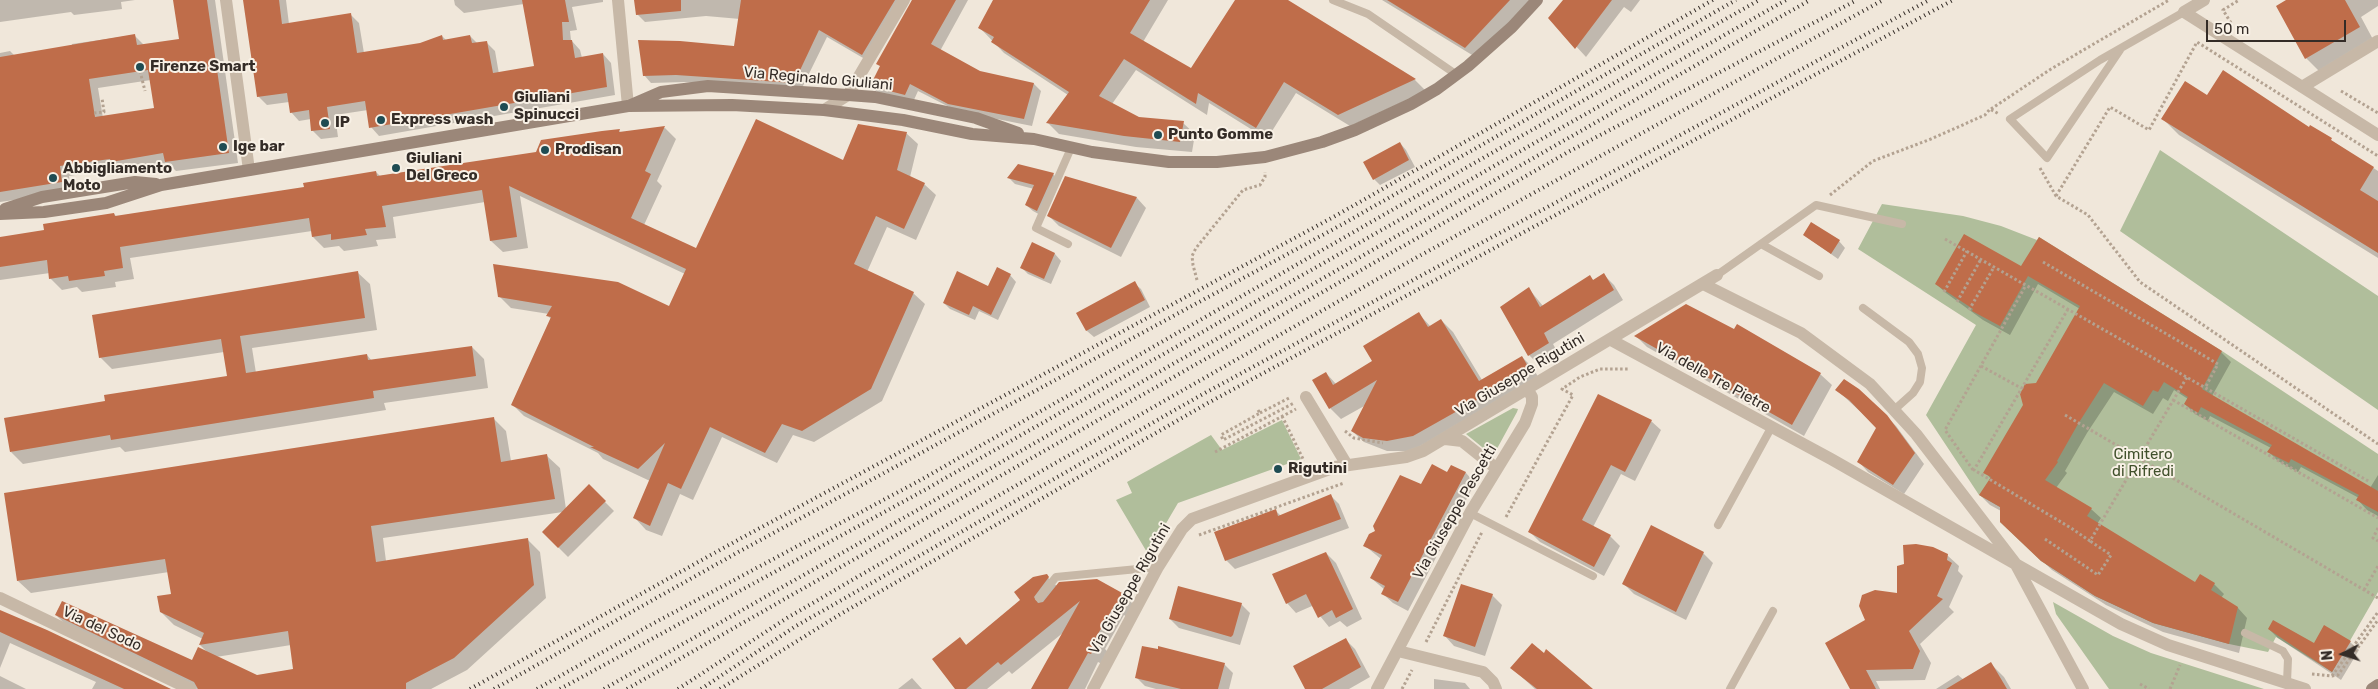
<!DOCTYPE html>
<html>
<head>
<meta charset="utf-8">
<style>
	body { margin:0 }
	#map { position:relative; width:2378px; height:689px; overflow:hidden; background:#f0e7da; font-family:Rubik,sans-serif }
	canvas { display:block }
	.north { position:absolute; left:2318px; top:629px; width:50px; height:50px; -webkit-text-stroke:4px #f8f1e6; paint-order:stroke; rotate:265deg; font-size:14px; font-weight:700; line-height:20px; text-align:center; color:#342c27 }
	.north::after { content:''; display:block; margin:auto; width:18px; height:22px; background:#342c27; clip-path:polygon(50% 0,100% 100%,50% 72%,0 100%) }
	.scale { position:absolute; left:2206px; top:20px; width:140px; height:22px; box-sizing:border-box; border:2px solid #342c27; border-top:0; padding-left:6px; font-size:15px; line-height:18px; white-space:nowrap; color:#342c27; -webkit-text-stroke:4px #f8f1e6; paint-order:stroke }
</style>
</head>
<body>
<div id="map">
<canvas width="2378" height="689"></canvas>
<div class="north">N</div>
<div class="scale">50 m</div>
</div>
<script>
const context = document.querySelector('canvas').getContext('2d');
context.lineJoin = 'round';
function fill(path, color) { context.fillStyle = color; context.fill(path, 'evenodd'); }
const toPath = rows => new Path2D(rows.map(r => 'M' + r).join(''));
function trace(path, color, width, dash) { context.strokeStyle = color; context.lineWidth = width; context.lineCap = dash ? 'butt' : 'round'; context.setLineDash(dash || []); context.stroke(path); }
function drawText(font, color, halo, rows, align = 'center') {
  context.font = font + ' Rubik,sans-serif'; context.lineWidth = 4; context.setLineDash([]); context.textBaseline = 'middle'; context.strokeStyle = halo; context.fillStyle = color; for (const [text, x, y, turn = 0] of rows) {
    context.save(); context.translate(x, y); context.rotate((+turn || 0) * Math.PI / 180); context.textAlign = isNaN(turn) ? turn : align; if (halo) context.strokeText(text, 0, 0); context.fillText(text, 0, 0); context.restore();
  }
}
const green = toPath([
	[2160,150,2378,296,2378,410,2120,231],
	[1882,204,1963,216,2001,226,2037,240,2039,237,2222,351,2378,454,2378,491,2375,495,2378,497,2378,592,2332,672,2276,637,2268,652,2229,644,2153,623,2095,596,2041,561,2000,522,2000,507,1979,495,1926,415,1976,325,1858,249],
	[1513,408,1518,409,1517,412,1493,456,1466,434],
	[1282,420,1301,459,1178,503,1148,554,1116,500,1132,493,1127,482,1211,435,1222,450],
	[2053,602,2113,636,2151,653,2264,689,2109,689,2056,614]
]);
const shadow = toPath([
	[0,0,135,0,121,2,122,9,74,15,71,12,0,22],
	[174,0,215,0,238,163,176,171,168,163,122,171,118,168,69,176,71,192,0,202,0,53,10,51,15,56,72,47,72,44,134,35,144,45,180,40],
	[151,80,156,110,103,118,98,88],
	[244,0,286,0,289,24,350,14,359,23,364,53,420,44,442,36,446,40,470,36,478,44,486,42,495,51,499,74,535,67,524,4,464,13,455,5,454,0,603,0,603,2,572,7,577,30,570,31,571,40,580,50,582,58,603,54,611,63,615,95,379,136,371,127,368,110,335,115,338,137,321,139,312,130,311,119,299,121,291,112,289,102,267,105,258,96],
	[636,0,911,0,905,3,870,62,827,37,801,90,684,82,651,83,644,75,735,48,740,19,706,16,645,22,637,14],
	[912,0,968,0,940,51,980,73,1034,84,1041,91,1032,126,957,111,918,91,913,102,879,94,871,86],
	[995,0,1168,0,1143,42,1192,70,1238,0,1285,0,1415,80,1426,91,1350,126,1296,93,1267,139,1209,103,1207,115,1136,70,1112,104,1138,118,1183,123,1195,134,1192,152,1136,147,1059,134,1048,123,1068,95,1004,53,980,28],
	[1382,0,1532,0,1477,58],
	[1565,0,1640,0,1631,12,1624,7,1586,57,1550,18],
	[2289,0,2378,0,2378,6,2361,17,2376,45,2324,76,2306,58],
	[2208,96,2310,128,2311,127,2378,171,2378,258,2179,135,2163,119],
	[665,128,676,139,657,181,662,186,644,225,696,249,844,161,906,133,918,144,910,177,924,184,936,195,916,240,887,227,867,272,913,293,925,304,882,401,814,442,793,435,777,463,722,437,693,500,680,494,662,536,646,530,635,518,650,481,603,459,598,453,524,416,513,405,551,319,548,316,549,314,511,308,499,296,669,308,685,274,520,196,528,248,503,252,491,241,485,202,393,217,396,238,376,240,378,246,344,251,339,246,324,248,313,237,312,231,130,258,134,279,115,282,116,287,82,292,77,287,62,290,50,278,50,273,0,280,0,239,45,231,114,214,117,217,305,188,376,172,380,176,537,153,619,131,622,133],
	[1400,143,1406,150,1415,167,1380,185,1374,179],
	[1053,174,1060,181,1044,217,1033,211,1026,205,1034,189,1015,184,1009,178],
	[1137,198,1146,208,1121,257,1059,226,1049,216],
	[1804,235,1839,241,1845,248,1838,259],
	[1032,244,1055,254,1061,261,1051,284,1028,274,1022,268],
	[2022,268,2221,352,2231,362,2212,396,2370,488,2378,475,2378,516,2367,510,2358,500,2359,498,2301,467,2298,472,2278,461,2269,452,2271,448,2210,416,2208,421,2195,414,2185,404,2188,399,2174,390,2168,401,2163,398,2153,414,2114,392,2087,433,2065,471,2067,473,2056,488,2091,509,2101,518,2097,524,2195,584,2214,584,2224,594,2221,598,2238,608,2247,618,2239,653,2163,632,2106,605,2052,570,2011,531,2001,511,1990,505,1980,495,1991,479,1985,472,2080,309,2038,284,2010,335,1983,320,1946,293,1936,284],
	[357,272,370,284,377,330,252,348,256,373,367,355,372,361,472,347,484,359,488,388,384,403,386,410,125,452,120,447,23,464,11,452,107,402,228,377,224,352,112,369,100,357],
	[1010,275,1016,282,998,320,979,311,975,320,950,309,944,303,988,287],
	[1604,275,1614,285,1623,300,1553,344,1558,353,1539,365,1529,355,1529,289,1543,306,1590,277,1594,281],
	[1134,283,1141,289,1150,307,1094,337,1087,331,1078,313],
	[1418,313,1431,327,1441,320,1453,332,1482,380,1522,357,1533,368,1541,382,1411,451,1387,451,1364,442,1352,431,1366,405,1341,419,1330,408,1326,373,1336,384,1373,361],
	[1734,331,1820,374,1832,385,1804,436,1647,347,1636,336],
	[1837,390,1859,390,1896,426,1924,464,1904,494,1868,472,1859,462,1878,428],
	[494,419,506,431,511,461,547,456,560,468,566,509,589,486,614,511,568,557,543,532,563,512,383,538,386,561,527,539,540,552,546,598,467,670,431,689,197,689,69,628,56,615,193,662,208,653,200,645,203,639,174,625,161,612,173,595,169,572,31,593,18,581],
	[291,645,294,671,257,676,216,657],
	[1651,421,1661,430,1635,481,1621,474,1593,527,1610,536,1620,546,1604,576,1540,542,1530,532],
	[1452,466,1466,473,1475,483,1408,611,1393,603,1383,594,1385,590,1371,578,1381,559,1364,545,1421,486,1448,474],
	[1331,496,1339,504,1349,528,1235,569,1226,560,1276,511,1281,516],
	[1326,553,1336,563,1362,619,1347,627,1340,621,1329,627,1312,606,1296,613,1287,603],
	[1703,553,1713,563,1686,620,1634,594,1624,584],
	[1947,555,1959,566,1958,571,1963,576,1949,607,1954,612,1920,644,1931,663,1925,680,1876,681,1880,689,1852,689,1866,621],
	[1046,576,1057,586,1097,580,1124,595,1134,605,1127,617,1124,615,1105,649,1108,652,1102,664,1098,662,1085,689,1032,689,1064,632,1012,674,1009,671,987,689,956,689,960,639,967,646,1022,600],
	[1492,595,1502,605,1485,656,1454,646,1445,636],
	[1241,604,1250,613,1240,645,1179,628,1170,619],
	[0,611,170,689,92,689,96,682,10,643,0,668],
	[2269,629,2315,645,2350,642,2359,650,2341,680,2278,638],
	[1345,639,1355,649,1370,677,1349,689,1306,689],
	[1159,651,1224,664,1233,673,1229,689,1156,689,1145,686,1136,677],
	[1991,664,2004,677,2011,689,1936,689,1958,675,1964,680],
	[1512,668,1590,689,1535,689],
	[0,676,26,689,0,689],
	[912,678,922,689,898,689],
	[1434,679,1465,683,1470,689,1434,689]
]);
const building = toPath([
	[173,0,207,0,229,153,165,162,163,153,111,162,110,159,60,166,62,182,0,192,0,57,135,34,137,45,179,39],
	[148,70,154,108,95,117,89,79],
	[243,0,279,0,282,24,351,13,357,53,420,43,442,35,443,40,470,35,472,43,487,41,493,73,534,66,522,0,565,0,569,22,562,22,563,40,572,40,575,58,603,53,607,87,369,128,365,101,327,107,330,129,311,131,309,110,290,113,287,93,257,97],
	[634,0,681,0,681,11,636,15],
	[741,0,895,0,862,55,819,30,794,83,676,75,643,76,638,40,680,41,734,46],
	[912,0,956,0,931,44,980,71,1034,83,1024,119,948,104,910,84,905,95,870,86,880,66,876,64],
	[993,0,1150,0,1130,33,1191,68,1235,0,1288,0,1416,79,1338,115,1284,82,1256,128,1198,93,1196,104,1124,59,1099,96,1139,117,1184,121,1180,142,1124,136,1046,123,1069,92,991,42,994,37,978,28],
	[1387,0,1510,0,1465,48],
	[1563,0,1612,0,1575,49,1548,18],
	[2286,0,2345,0,2360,27,2305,59,2276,6],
	[2223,70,2309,127,2310,125,2332,138,2331,140,2374,167,2360,190,2378,201,2378,253,2161,119,2185,81,2207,95],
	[756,119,843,160,858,124,907,132,897,170,925,183,904,229,876,216,854,264,914,292,871,389,802,431,782,424,765,453,710,427,681,489,668,483,650,526,633,518,665,443,638,469,590,447,594,447,511,405,551,317,546,316,552,306,498,297,493,264,618,282,669,306,686,269,509,186,517,237,490,241,482,190,382,206,386,227,365,229,367,235,331,240,331,234,312,237,309,218,120,247,123,268,104,271,105,276,69,281,68,276,49,279,47,260,0,267,0,237,44,230,43,224,114,213,115,216,304,187,303,183,376,171,377,176,536,152,541,140,602,131,620,129,619,132,665,126,645,171,651,174,631,218,696,248],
	[1400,142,1409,160,1373,180,1363,162],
	[1018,164,1054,173,1037,211,1025,205,1034,185,1007,178],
	[1065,176,1137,197,1111,248,1047,216],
	[1811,222,1840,240,1831,254,1803,235],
	[1964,234,2021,266,2039,237,2222,351,2202,389,2378,491,2378,512,2356,500,2359,495,2291,459,2289,463,2267,452,2272,445,2201,407,2198,413,2184,404,2188,397,2164,382,2158,392,2153,390,2143,406,2104,383,2078,424,2057,461,2058,462,2045,480,2092,508,2087,516,2195,582,2200,574,2215,583,2211,590,2238,607,2229,644,2153,623,2095,596,2041,561,2000,522,2000,507,1979,495,1991,477,1983,473,2023,405,2020,394,2025,384,2036,383,2080,306,2028,276,2000,326,1972,311,1973,309,1935,284],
	[1032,242,1055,253,1044,279,1020,268],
	[997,267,1011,274,991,315,973,306,969,315,943,303,957,271,988,286],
	[358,271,365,318,240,336,246,373,367,354,368,360,472,346,476,376,373,391,374,398,111,440,110,435,10,452,4,418,105,401,104,395,227,376,221,339,99,358,92,315],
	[1604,273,1614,290,1544,333,1549,343,1528,356,1500,307,1529,287,1540,307,1590,275,1593,280],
	[1135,281,1145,300,1086,331,1076,313],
	[1686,304,1734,329,1737,324,1821,373,1792,425,1634,336],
	[1419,312,1428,327,1441,319,1479,381,1522,356,1530,370,1413,436,1387,441,1363,438,1351,431,1377,380,1329,409,1312,380,1326,372,1333,385,1372,361,1363,346],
	[1844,379,1859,389,1887,415,1915,453,1893,485,1857,462,1876,428,1849,400,1835,390],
	[1598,394,1652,420,1625,472,1611,465,1582,520,1611,535,1594,567,1528,532],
	[494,417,501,462,547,454,555,499,371,526,376,562,528,538,534,585,454,658,406,683,406,689,198,689,194,682,55,615,62,601,192,660,198,647,257,675,293,669,288,631,199,645,204,633,160,612,157,596,171,594,165,559,17,581,4,493],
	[1432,464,1447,472,1451,465,1466,472,1398,602,1381,594,1385,586,1370,578,1382,555,1363,546,1369,534,1375,531,1373,526,1400,475,1421,484],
	[589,484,606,501,558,548,542,532],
	[1331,494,1341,519,1225,561,1214,532,1276,509,1278,516],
	[1651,525,1704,552,1676,612,1622,584],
	[1916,544,1933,547,1948,554,1947,560,1952,563,1937,596,1943,599,1909,631,1920,651,1913,669,1866,670,1876,689,1850,689,1825,643,1865,620,1859,606,1862,595,1875,590,1897,593,1897,566,1904,564,1903,545],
	[1326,552,1353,609,1336,618,1332,610,1318,618,1306,594,1286,604,1272,574],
	[1047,574,1049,577,1034,597,1038,603,1043,602,1059,582,1097,579,1124,594,1117,608,1114,606,1095,639,1099,641,1091,654,1088,653,1068,689,1031,689,1080,601,1001,665,998,662,966,689,955,689,932,659,960,637,966,645,1020,600,1014,592,1033,577],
	[1461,584,1493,594,1475,647,1443,636],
	[1178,586,1242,603,1233,635,1231,637,1169,619],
	[0,610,47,630,171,689,124,689,0,632],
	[2273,620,2314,643,2324,625,2351,641,2332,672,2268,629],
	[1346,638,1361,667,1322,689,1305,689,1293,666],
	[1532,643,1544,653,1546,649,1593,689,1537,689,1510,668],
	[1142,646,1158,649,1158,646,1225,663,1218,689,1181,689,1135,678],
	[1991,662,2007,689,1946,689]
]);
const path = toPath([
	[2231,23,2223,10,2239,0],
	[140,71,145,91],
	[2341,91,2378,113],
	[1991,109,2051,69,2169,0],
	[94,113,104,112,102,98],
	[2040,168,2056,196,2088,215,2140,282,2378,444],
	[1830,195,1873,161,1931,139,1985,115,1990,109,1999,114],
	[2056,196,2110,107,2149,130,2197,42,2378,156],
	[1945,239,2370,482],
	[2043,262,2218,364,2205,388],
	[1197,280,1193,265,1192,256,1196,248,1243,190,1260,185,1265,177,1265,172],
	[1944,292,1967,251],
	[1957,302,1981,259],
	[2068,309,1974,470,2071,528,2090,541,2187,377],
	[1969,310,1994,267],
	[1981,366,2021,388],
	[2173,400,2378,518],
	[1258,410,1260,413,1221,435,1223,440,1294,403],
	[1260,413,1291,397],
	[2065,415,2378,598],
	[1282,416,1304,461],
	[1345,431,1354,438,1383,443],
	[1215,452,1296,409],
	[1973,470,1945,430,2026,285],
	[1506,517,1573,395,1562,389,1580,377,1600,369,1629,369],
	[2378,528,2373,538,2378,541],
	[1199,535,1344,483],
	[2045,539,2098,575,2111,555,2090,541],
	[2364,590,2378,566],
	[1426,642,1482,532],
	[2312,674,2332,676,2338,675,2378,620],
	[2332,676,2378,612],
	[2140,684,2149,689],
	[1402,689,1412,670],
	[2170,689,2180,665]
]);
const lane = toPath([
	[1333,0,1368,14,1457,75],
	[2120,50,2047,158,2010,119,2100,60,2184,12],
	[1068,244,1036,228,1071,148],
	[1761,244,1819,276],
	[1717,275,1816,205,1902,224],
	[1863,308,1909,342,1918,354,1922,368,1920,382,1913,393,1894,410],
	[1470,513,1593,576],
	[1718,525,1771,428],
	[1039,598,1056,577,1158,567],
	[2245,633,2283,651,2288,659,2287,682],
	[1730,689,1773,611]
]);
const street = toPath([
	[226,0,249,170],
	[618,0,628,106],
	[2204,0,2184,12,2378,135],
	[2302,87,2378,41],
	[824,110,848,95,904,0],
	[1703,284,1801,333,1870,384,1916,434,2015,563,2083,689],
	[1611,340,1831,459,2121,624,2168,645,2305,689],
	[1306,397,1347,465],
	[1445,439,1462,441,1497,469],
	[0,598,190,689],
	[1398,651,1483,672,1493,682,1496,689],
	[1093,689,1158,567,1182,529,1192,519,1335,467,1406,457,1423,451,1717,275],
	[1377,689,1470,513,1525,423,1532,404,1532,397,1528,390]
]);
const secondary = toPath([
	[631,105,661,92,708,86,848,95,875,97,976,118,1018,133],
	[5,209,42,197,135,182,156,184],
	[0,214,44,212,106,203,161,185,628,106,732,105,824,110,903,120,972,134,1034,139,1092,152,1169,162,1217,162,1265,157,1322,142,1355,130,1411,104,1437,89,1468,66,1512,27,1537,0],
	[2372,689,2378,685]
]);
const rail = toPath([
	[470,689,736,541,1337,215,1713,0],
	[494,689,742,550,1341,225,1736,0],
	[537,689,654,623,917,482,1759,0],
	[560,689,921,492,1786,0],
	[604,689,1810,0],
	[627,689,1568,152,1857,0],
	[678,689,787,618,926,537,1374,281,1883,0],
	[701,689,796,626,1203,394,1929,0],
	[720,689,839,615,1208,403,1953,0]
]);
const markers = [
	[140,67,5,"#1f4c53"],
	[504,107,5,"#1f4c53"],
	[381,120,5,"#1f4c53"],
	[325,123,5,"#1f4c53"],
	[1158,135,5,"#1f4c53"],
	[223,147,5,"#1f4c53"],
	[545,150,5,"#1f4c53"],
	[396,168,5,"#1f4c53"],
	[53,178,5,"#1f4c53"],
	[1278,469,5,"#1f4c53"]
];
const poiNames = [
	["Firenze Smart",150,67],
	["Giuliani",514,98],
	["Spinucci",514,115],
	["Express wash",391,120],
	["IP",335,123],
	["Punto Gomme",1168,135],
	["Ige bar",233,147],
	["Prodisan",555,150],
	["Giuliani",406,159],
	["Del Greco",406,176],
	["Abbigliamento",63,169],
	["Moto",63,186],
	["Rigutini",1288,469]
];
const streetNames = [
	["Via Reginaldo Giuliani",818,79,5],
	["Via Giuseppe Rigutini",1520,375,-31],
	["Via delle Tre Pietre",1713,378,29],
	["Via Giuseppe Pescetti",1455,512,-60],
	["Via Giuseppe Rigutini",1130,589,-60],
	["Via del Sodo",102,629,25]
];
const parkNames = [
	["Cimitero",2143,455],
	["di Rifredi",2143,472]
];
fill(green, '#b0be9b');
fill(shadow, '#0003');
fill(building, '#bf6d4a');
trace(path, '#b3a291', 3, [2.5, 2.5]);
trace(lane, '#c7b8a7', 8);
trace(street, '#c7b8a7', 12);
trace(secondary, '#9b8779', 12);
trace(rail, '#342c27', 4, [1, 4]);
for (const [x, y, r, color] of markers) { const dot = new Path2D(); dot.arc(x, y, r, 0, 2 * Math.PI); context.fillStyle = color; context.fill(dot); trace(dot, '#f8f1e6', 2); }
drawText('bold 15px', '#342c27', '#f8f1e6', poiNames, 'left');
drawText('15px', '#342c27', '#f8f1e6', streetNames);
drawText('15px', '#41512c', '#f8f1e6', parkNames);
</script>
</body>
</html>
